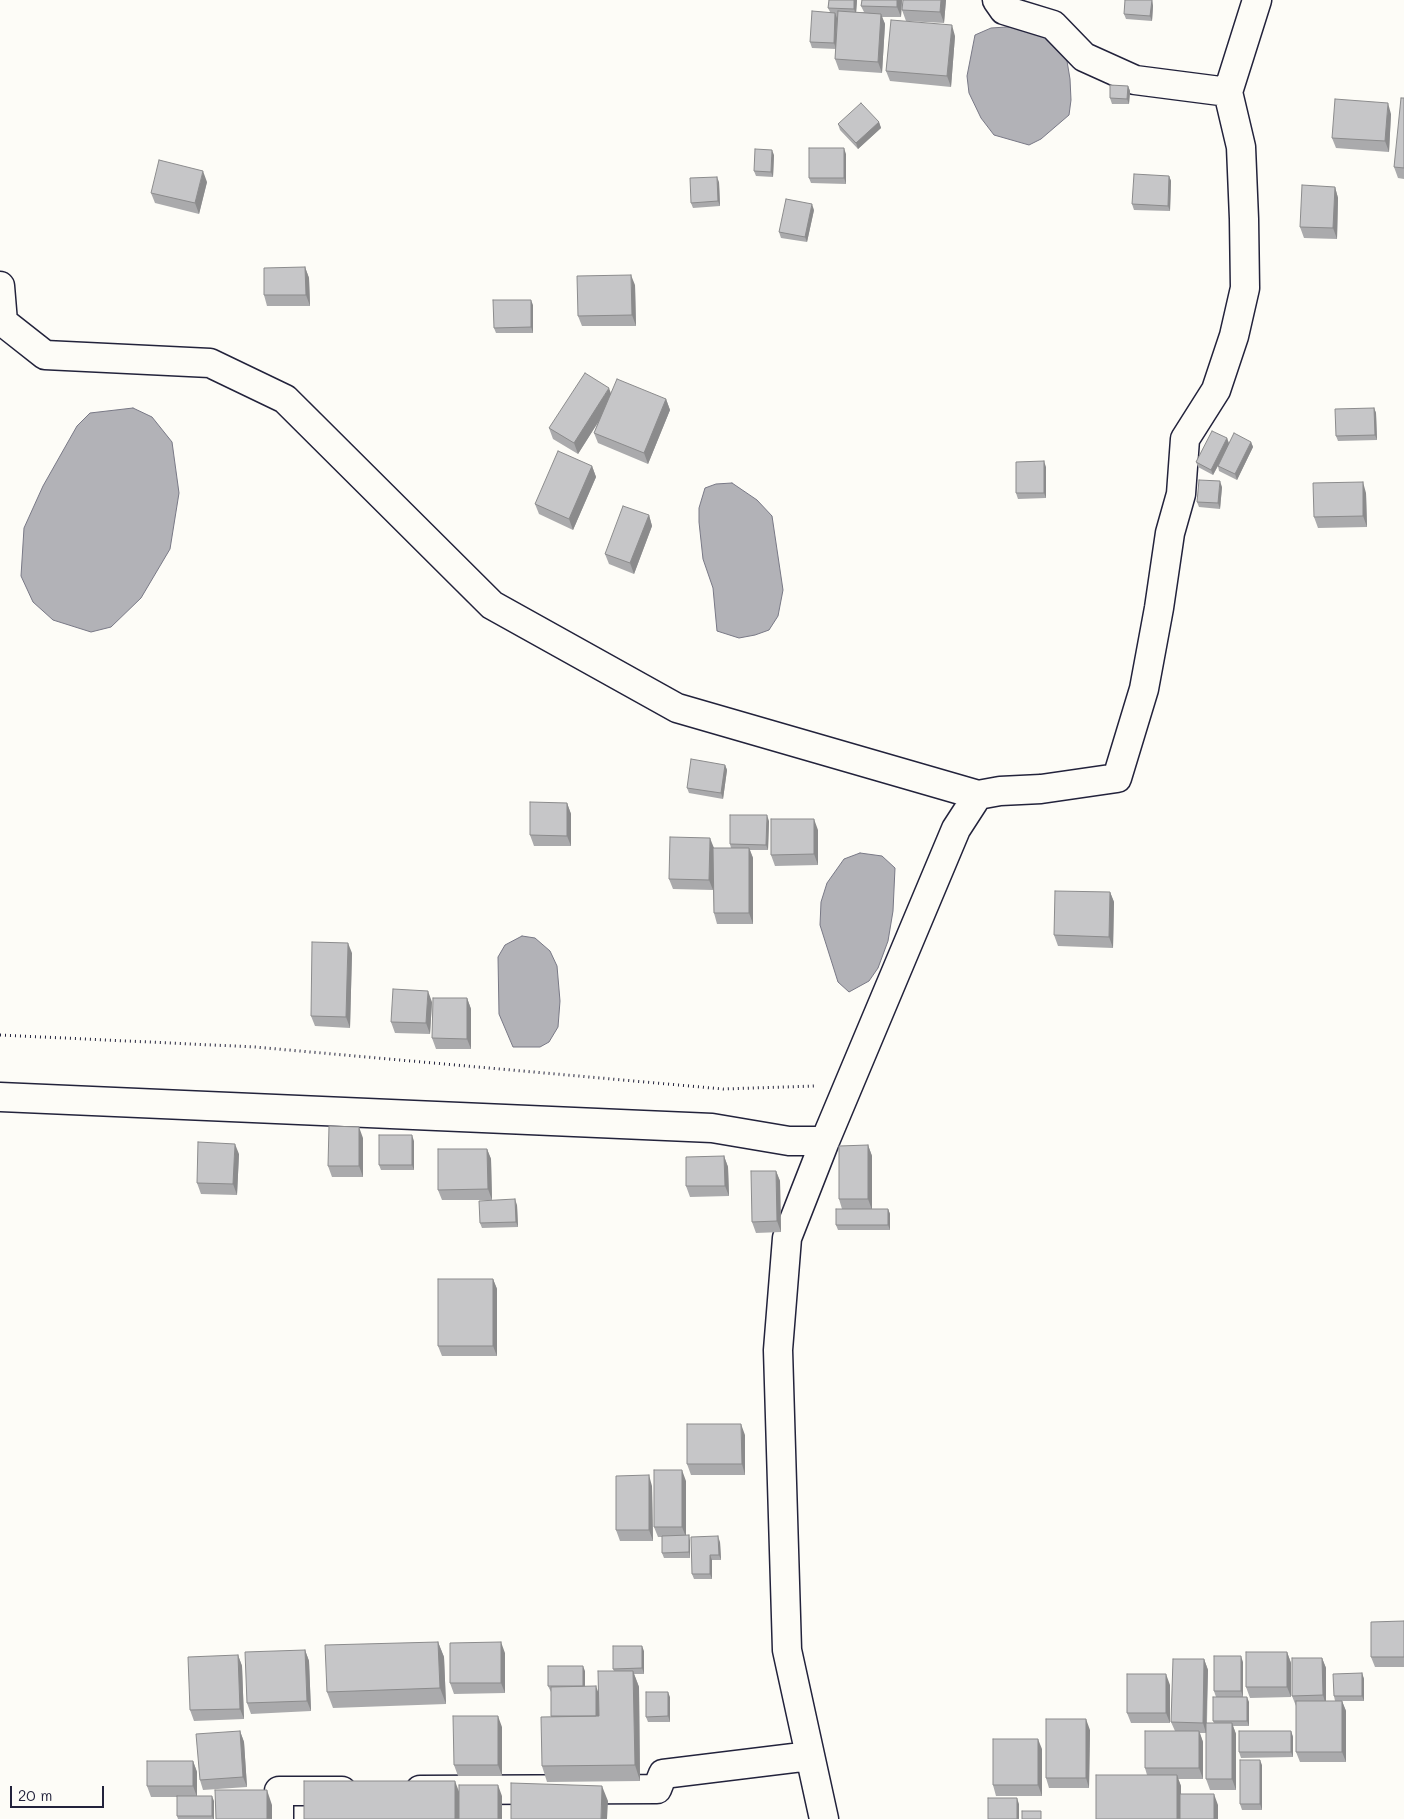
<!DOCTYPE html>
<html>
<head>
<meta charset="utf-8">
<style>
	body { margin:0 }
	#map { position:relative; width:1404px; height:1819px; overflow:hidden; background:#fdfcf7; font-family:Mali,sans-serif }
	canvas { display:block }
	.scale { position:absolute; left:10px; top:1786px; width:94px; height:22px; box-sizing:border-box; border:2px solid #22223b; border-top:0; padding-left:6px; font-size:15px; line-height:18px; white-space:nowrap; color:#22223b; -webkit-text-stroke:4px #fdfcf7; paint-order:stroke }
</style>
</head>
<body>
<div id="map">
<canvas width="1404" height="1819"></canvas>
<div class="scale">20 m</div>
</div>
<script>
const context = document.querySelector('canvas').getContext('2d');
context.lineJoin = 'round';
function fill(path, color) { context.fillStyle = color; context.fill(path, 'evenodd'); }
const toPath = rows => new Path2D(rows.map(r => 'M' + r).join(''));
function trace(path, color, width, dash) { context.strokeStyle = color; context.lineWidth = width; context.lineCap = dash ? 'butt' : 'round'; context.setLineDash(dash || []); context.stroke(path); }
const water = toPath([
	[1022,26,1056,40,1067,61,1070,79,1071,100,1069,115,1041,139,1029,145,994,135,981,118,969,93,967,76,975,35,991,28,1022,26],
	[133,408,152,417,172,442,179,493,170,549,141,598,111,627,91,632,53,620,33,602,21,576,24,528,43,486,77,426,90,413,133,408],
	[732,483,757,500,772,516,783,590,778,616,769,630,755,635,739,638,717,631,713,588,703,559,699,522,699,508,705,488,716,484,732,483],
	[860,853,882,856,895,868,893,911,888,941,878,968,869,981,849,992,838,982,820,925,821,902,827,883,844,859,860,853],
	[522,936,535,938,550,951,557,966,560,1001,558,1027,549,1042,540,1047,513,1047,499,1014,498,957,505,945,522,936]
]);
const path = toPath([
	[0,1035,255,1047,723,1089,815,1086]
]);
const minor = toPath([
	[997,0,1004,10,1053,25,1084,57,1135,80,1228,92],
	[0,286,3,322,45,355,210,363,285,399,492,605,677,708,978,795],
	[0,1097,712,1128,789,1141,825,1141,956,829,978,795,1000,791,1041,789,1117,778,1144,689,1159,608,1170,533,1181,494,1185,439,1216,390,1234,336,1245,288,1244,219,1241,147,1228,92,1257,0],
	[420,1790,657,1789,663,1774,810,1756],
	[279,1819,279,1791,342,1791],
	[824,1819,787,1650,778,1350,787,1238,825,1141]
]);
const wall = toPath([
	[829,0,857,0,856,12,864,12,861,6,862,0,902,0,901,17,882,17,885,24,882,73,839,70,835,59,836,49,812,48,810,42,830,12,828,8],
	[946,0,944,23,906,21,902,10],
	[1152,0,1153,6,1152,21,1126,19,1124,14],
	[955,36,951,87,890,81,886,71],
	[1128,86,1130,91,1129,104,1112,104,1110,98],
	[1404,98,1404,179,1398,178,1394,167],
	[1391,114,1389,152,1336,148,1332,138],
	[879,122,881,128,858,149,840,130,838,124],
	[846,154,846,184,811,183,809,178],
	[774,155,773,177,756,176,754,171],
	[1169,176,1171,181,1170,211,1134,210,1132,204],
	[207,182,199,214,155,203,151,193],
	[719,182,720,206,693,208,691,203],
	[1335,187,1338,198,1337,239,1304,238,1300,227],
	[814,210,807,242,781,238,779,232],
	[305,267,309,278,310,306,267,306,264,295],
	[635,285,636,326,582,326,578,316],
	[533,305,533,333,496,333,494,328],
	[611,393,666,399,670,410,648,464,598,443,594,433,598,422,578,454,553,439,549,428],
	[1374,408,1376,413,1377,440,1338,441,1336,436],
	[1227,438,1229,443,1251,442,1253,447,1237,480,1219,471,1218,466,1213,475,1198,467,1196,462],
	[592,466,596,477,573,530,539,514,535,504],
	[1046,467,1046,498,1018,499,1016,493],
	[1222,487,1220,509,1199,507,1197,502],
	[1366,493,1367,527,1318,528,1314,517],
	[649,515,652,526,634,574,609,564,605,554],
	[725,765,727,770,723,799,689,793,687,788],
	[567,803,571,814,571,846,534,846,530,835],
	[769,821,768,850,750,850,753,858,753,924,717,924,714,913,713,890,673,889,669,879,714,848,731,848,730,844],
	[818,830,818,865,775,866,771,855],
	[1110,892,1114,902,1113,948,1058,946,1054,935],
	[352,953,350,1028,315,1026,311,1016],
	[467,998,471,1009,471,1049,436,1049,432,1038],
	[432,1002,430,1034,395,1033,391,1022],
	[363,1138,363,1177,332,1177,328,1166],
	[414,1141,414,1170,381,1170,379,1165],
	[868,1145,872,1156,872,1209,888,1209,890,1214,890,1230,838,1230,836,1225,842,1209,839,1199],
	[487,1149,491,1159,492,1200,442,1200,438,1190],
	[239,1154,237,1195,201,1194,197,1183],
	[724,1156,728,1167,729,1196,690,1197,686,1186],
	[776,1171,780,1181,781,1232,756,1233,752,1222],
	[517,1205,518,1227,482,1228,480,1223],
	[493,1279,497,1289,497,1356,442,1356,438,1346],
	[745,1435,745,1475,691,1475,687,1464],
	[686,1481,686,1535,690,1541,690,1558,664,1558,662,1553,662,1537,658,1537,654,1527],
	[652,1486,653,1541,620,1541,616,1530],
	[720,1542,721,1560,712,1560,712,1579,694,1579,692,1574],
	[1404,1621,1404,1667,1375,1667,1371,1657],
	[438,1642,444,1657,446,1704,333,1708,327,1692],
	[305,1650,309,1661,311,1711,251,1714,247,1703],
	[644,1651,644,1674,634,1674,639,1687,640,1781,547,1782,542,1766,551,1717,551,1692,548,1686,585,1671,585,1686,599,1694,614,1671,613,1669],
	[1287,1652,1291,1663,1291,1697,1250,1698,1246,1687],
	[505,1653,505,1693,454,1694,450,1683],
	[238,1655,242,1666,244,1719,194,1721,190,1710],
	[1322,1658,1326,1668,1326,1701,1335,1701,1334,1696,1362,1673,1364,1679,1364,1701,1342,1701,1346,1711,1346,1762,1300,1762,1296,1752,1296,1706,1292,1696],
	[1204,1659,1208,1670,1207,1723,1214,1723,1213,1721,1216,1697,1214,1691,1243,1662,1243,1697,1249,1702,1249,1726,1233,1726,1236,1734,1236,1790,1210,1790,1206,1779,1206,1733,1200,1733,1203,1742,1203,1779,1178,1779,1181,1786,1181,1794,1218,1805,1218,1819,1147,1775,1145,1768,1175,1731,1171,1722],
	[1170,1685,1170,1723,1131,1723,1127,1713],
	[670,1697,670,1722,648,1722,646,1717],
	[502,1727,502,1776,458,1776,454,1765],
	[1090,1730,1089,1788,1049,1788,1046,1778],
	[240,1731,244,1742,247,1787,203,1790,200,1780],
	[1291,1731,1293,1737,1293,1757,1241,1758,1239,1752],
	[1042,1749,1042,1796,996,1796,993,1785],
	[193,1761,197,1772,197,1796,214,1801,214,1819,178,1819,177,1816,177,1797,151,1797,147,1786],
	[1262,1765,1262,1810,1242,1810,1240,1804]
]);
const shadedWall = toPath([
	[854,0,857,0,856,15,854,9],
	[897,0,902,0,901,17,897,7],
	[941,0,946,0,944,23,940,12],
	[1152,0,1153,6,1152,21,1150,16],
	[835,13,837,18,836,49,834,43],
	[881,14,885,24,882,73,878,62],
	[952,25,955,36,951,87,947,76],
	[1128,86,1130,91,1129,104,1127,99],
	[1388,103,1391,114,1389,152,1385,141],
	[879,122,881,128,858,149,856,143],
	[844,148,846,154,846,184,844,178],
	[772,150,774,155,773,177,771,172],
	[203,171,207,182,199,214,195,203],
	[1169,176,1171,181,1170,211,1168,206],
	[717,177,719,182,720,206,718,201],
	[1335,187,1338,198,1337,239,1333,228],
	[812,204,814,210,807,242,805,237],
	[305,267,309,278,310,306,306,295],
	[631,275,635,285,636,326,632,315],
	[531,300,533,305,533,333,531,327],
	[609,388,613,399,578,454,574,443],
	[666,399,670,410,648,464,644,453],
	[1374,408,1376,413,1377,440,1375,435],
	[1227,438,1229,444,1213,475,1211,470],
	[1251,442,1253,447,1237,480,1235,474],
	[1044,461,1046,467,1046,498,1044,493],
	[592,466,596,477,573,530,569,519],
	[1220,481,1222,487,1220,509,1218,503],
	[1363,482,1366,493,1367,527,1363,516],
	[649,515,652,526,634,574,630,563],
	[725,765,727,770,723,799,721,793],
	[567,803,571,814,571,846,567,836],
	[767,815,769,821,768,850,766,845],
	[814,819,818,830,818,865,814,854],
	[710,838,714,848,713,890,709,880],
	[749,848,753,858,753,924,749,913],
	[1110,892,1114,902,1113,948,1109,937],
	[348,943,352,953,350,1028,346,1017],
	[428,991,432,1002,430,1034,426,1023],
	[467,998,471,1009,471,1049,467,1039],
	[359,1127,363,1138,363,1177,359,1166],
	[412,1135,414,1141,414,1170,412,1165],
	[235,1144,239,1154,237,1195,233,1184],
	[868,1145,872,1156,872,1210,868,1199],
	[487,1149,491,1159,492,1200,488,1189],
	[724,1156,728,1167,729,1196,725,1186],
	[776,1171,780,1181,781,1232,777,1221],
	[515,1199,517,1205,518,1227,516,1222],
	[888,1209,890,1214,890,1230,888,1225],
	[493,1279,497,1289,497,1356,493,1346],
	[741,1424,745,1435,745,1475,742,1464],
	[682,1470,686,1481,686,1537,682,1527],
	[649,1475,652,1486,653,1541,649,1530],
	[689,1535,690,1541,690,1558,689,1552],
	[718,1536,720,1542,721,1560,719,1555],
	[710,1555,712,1560,712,1579,710,1574],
	[438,1642,444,1657,446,1704,440,1688],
	[501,1642,505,1653,505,1693,501,1683],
	[642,1646,644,1651,644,1674,642,1668],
	[305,1650,309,1661,311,1711,307,1701],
	[1287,1652,1291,1663,1291,1697,1287,1687],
	[238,1655,242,1666,244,1719,240,1709],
	[1241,1656,1243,1662,1243,1697,1241,1691],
	[1322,1658,1326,1668,1326,1706,1323,1695],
	[1204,1659,1208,1670,1206,1733,1203,1723],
	[583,1666,585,1671,585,1691,583,1686],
	[633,1671,639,1687,640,1781,635,1765],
	[1362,1673,1364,1679,1364,1701,1362,1696],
	[1166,1674,1170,1685,1170,1723,1166,1713],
	[596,1686,600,1697,600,1727,596,1716],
	[668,1692,670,1697,670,1722,668,1716],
	[1247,1697,1249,1702,1249,1726,1247,1721],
	[1342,1701,1346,1711,1346,1762,1342,1752],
	[498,1716,502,1727,502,1776,498,1765],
	[1086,1719,1090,1730,1089,1788,1086,1778],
	[1232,1723,1236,1734,1236,1790,1232,1779],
	[240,1731,244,1742,247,1787,243,1777],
	[1199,1731,1203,1742,1203,1779,1199,1768],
	[1291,1731,1293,1737,1293,1757,1291,1752],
	[1038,1739,1042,1749,1042,1796,1038,1785],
	[1260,1760,1262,1765,1262,1810,1260,1804],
	[193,1761,197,1772,197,1797,193,1786],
	[1177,1775,1181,1786,1181,1819,1177,1819],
	[455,1781,461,1797,461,1819,455,1819],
	[498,1785,502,1796,502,1819,498,1819],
	[602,1786,608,1801,607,1819,601,1819],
	[267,1790,272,1805,272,1819,267,1819],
	[1214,1794,1218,1805,1218,1819,1214,1819],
	[212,1796,214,1801,214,1819,213,1819,212,1816],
	[1017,1798,1019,1804,1019,1819,1017,1819]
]);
const building = toPath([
	[829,0,854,0,854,9,828,8,829,0],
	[862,0,897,0,897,7,861,6,862,0],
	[903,0,941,0,940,12,902,10,903,0],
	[1125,0,1152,0,1150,16,1124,14,1125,0],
	[812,11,835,13,834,43,810,42,812,11],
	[838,11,881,14,878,62,835,59,838,11],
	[891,20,952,25,947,76,886,71,891,20],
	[1110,85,1128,86,1127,99,1110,98,1110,85],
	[1401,98,1404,98,1404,168,1394,167,1401,98],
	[1335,99,1388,103,1385,141,1332,138,1335,99],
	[861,103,879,122,856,143,838,124,861,103],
	[809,148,844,148,844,178,809,178,809,148],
	[755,149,772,150,771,172,754,171,755,149],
	[159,160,203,171,195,203,151,193,159,160],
	[1134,174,1169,176,1168,206,1132,204,1134,174],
	[717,177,718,201,691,203,690,178,717,177],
	[1302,185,1335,187,1333,228,1300,227,1302,185],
	[786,199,812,204,805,237,779,232,786,199],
	[305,267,306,295,264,295,264,268,305,267],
	[631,275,632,315,578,316,577,276,631,275],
	[493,300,531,300,531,327,494,328,493,300],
	[585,373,609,388,574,443,549,428,585,373],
	[617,379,666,399,644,453,594,433,617,379],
	[1374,408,1375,435,1336,436,1335,409,1374,408],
	[1212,431,1227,438,1211,470,1196,462,1212,431],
	[1234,433,1251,442,1235,474,1218,466,1234,433],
	[558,451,592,466,569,519,535,504,558,451],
	[1044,461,1044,493,1016,493,1016,462,1044,461],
	[1199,480,1220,481,1218,503,1197,502,1199,480],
	[1363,482,1363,516,1314,517,1313,483,1363,482],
	[623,506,649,515,630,563,605,554,623,506],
	[691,759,725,765,721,793,687,788,691,759],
	[530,802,567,803,567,836,530,835,530,802],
	[730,815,767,815,766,845,730,844,730,815],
	[771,819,814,819,814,854,771,855,771,819],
	[670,837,710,838,709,880,669,879,670,837],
	[713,848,749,848,749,913,714,913,713,848],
	[1055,891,1110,892,1109,937,1054,935,1055,891],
	[312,942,348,943,346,1017,311,1016,312,942],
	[393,989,428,991,426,1023,391,1022,393,989],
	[433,998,467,998,467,1039,432,1038,433,998],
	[329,1126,359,1127,359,1166,328,1166,329,1126],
	[379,1135,412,1135,412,1165,379,1165,379,1135],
	[198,1142,235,1144,233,1184,197,1183,198,1142],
	[868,1145,868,1199,839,1199,839,1146,868,1145],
	[438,1149,487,1149,488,1189,438,1190,438,1149],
	[724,1156,725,1186,686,1186,686,1157,724,1156],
	[751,1171,776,1171,777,1221,752,1222,751,1171],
	[515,1199,516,1222,480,1223,479,1201,515,1199],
	[836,1209,888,1209,888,1225,836,1225,836,1209],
	[438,1279,493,1279,493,1346,438,1346,438,1279],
	[687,1424,741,1424,742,1464,687,1464,687,1424],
	[654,1470,682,1470,682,1527,654,1527,654,1470],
	[649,1475,649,1530,616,1530,616,1476,649,1475],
	[689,1535,689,1552,662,1553,662,1536,689,1535],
	[718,1536,719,1555,710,1555,710,1574,692,1574,691,1537,718,1536],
	[1404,1621,1404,1657,1371,1657,1371,1622,1404,1621],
	[438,1642,440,1688,327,1692,325,1645,438,1642],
	[501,1642,501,1683,450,1683,450,1643,501,1642],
	[613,1646,642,1646,642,1668,613,1669,613,1646],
	[305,1650,307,1701,247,1703,245,1652,305,1650],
	[1246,1652,1287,1652,1287,1687,1246,1687,1246,1652],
	[238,1655,240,1709,190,1710,188,1657,238,1655],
	[1214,1656,1241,1656,1241,1691,1214,1691,1214,1656],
	[1292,1658,1322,1658,1323,1695,1292,1696,1292,1658],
	[1173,1659,1204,1659,1203,1723,1171,1722,1173,1659],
	[548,1666,583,1666,583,1686,548,1686,548,1666],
	[598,1671,633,1671,635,1765,542,1766,541,1717,599,1716,598,1671],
	[1362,1673,1362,1696,1334,1696,1333,1674,1362,1673],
	[1127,1674,1166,1674,1166,1713,1127,1713,1127,1674],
	[596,1686,596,1716,551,1716,551,1687,596,1686],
	[646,1692,668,1692,668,1716,646,1717,646,1692],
	[1213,1697,1247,1697,1247,1721,1213,1721,1213,1697],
	[1296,1701,1342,1701,1342,1752,1296,1752,1296,1701],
	[453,1716,498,1716,498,1765,454,1765,453,1716],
	[1046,1719,1086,1719,1086,1778,1046,1778,1046,1719],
	[1206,1723,1232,1723,1232,1779,1206,1779,1206,1723],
	[240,1731,243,1777,200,1780,196,1734,240,1731],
	[1145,1731,1199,1731,1199,1768,1145,1768,1145,1731],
	[1239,1731,1291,1731,1291,1752,1239,1752,1239,1731],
	[993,1739,1038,1739,1038,1785,993,1785,993,1739],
	[1240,1760,1260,1760,1260,1804,1240,1804,1240,1760],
	[147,1761,193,1761,193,1786,147,1786,147,1761],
	[1096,1775,1177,1775,1177,1819,1096,1819,1096,1775],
	[304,1781,455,1781,455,1819,304,1819,304,1781],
	[511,1783,602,1786,601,1819,511,1819,511,1783],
	[459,1785,498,1785,498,1819,459,1819,459,1785],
	[215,1790,267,1790,267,1819,216,1819,215,1790],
	[1180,1794,1214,1794,1214,1819,1180,1819,1180,1794],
	[177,1796,212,1796,212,1816,177,1816,177,1796],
	[988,1798,1017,1798,1017,1819,988,1819,988,1798],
	[1022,1811,1041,1811,1041,1819,1022,1819,1022,1811]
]);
fill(water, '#b2b2b7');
trace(water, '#787885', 1);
trace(minor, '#22223b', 31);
trace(path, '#22223b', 3, [1, 4]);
trace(minor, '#fdfcf7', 28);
fill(wall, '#aaaaac');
fill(shadedWall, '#8b8b8c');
fill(building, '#c6c6c8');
trace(building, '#8b8b8c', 1);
</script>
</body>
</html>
